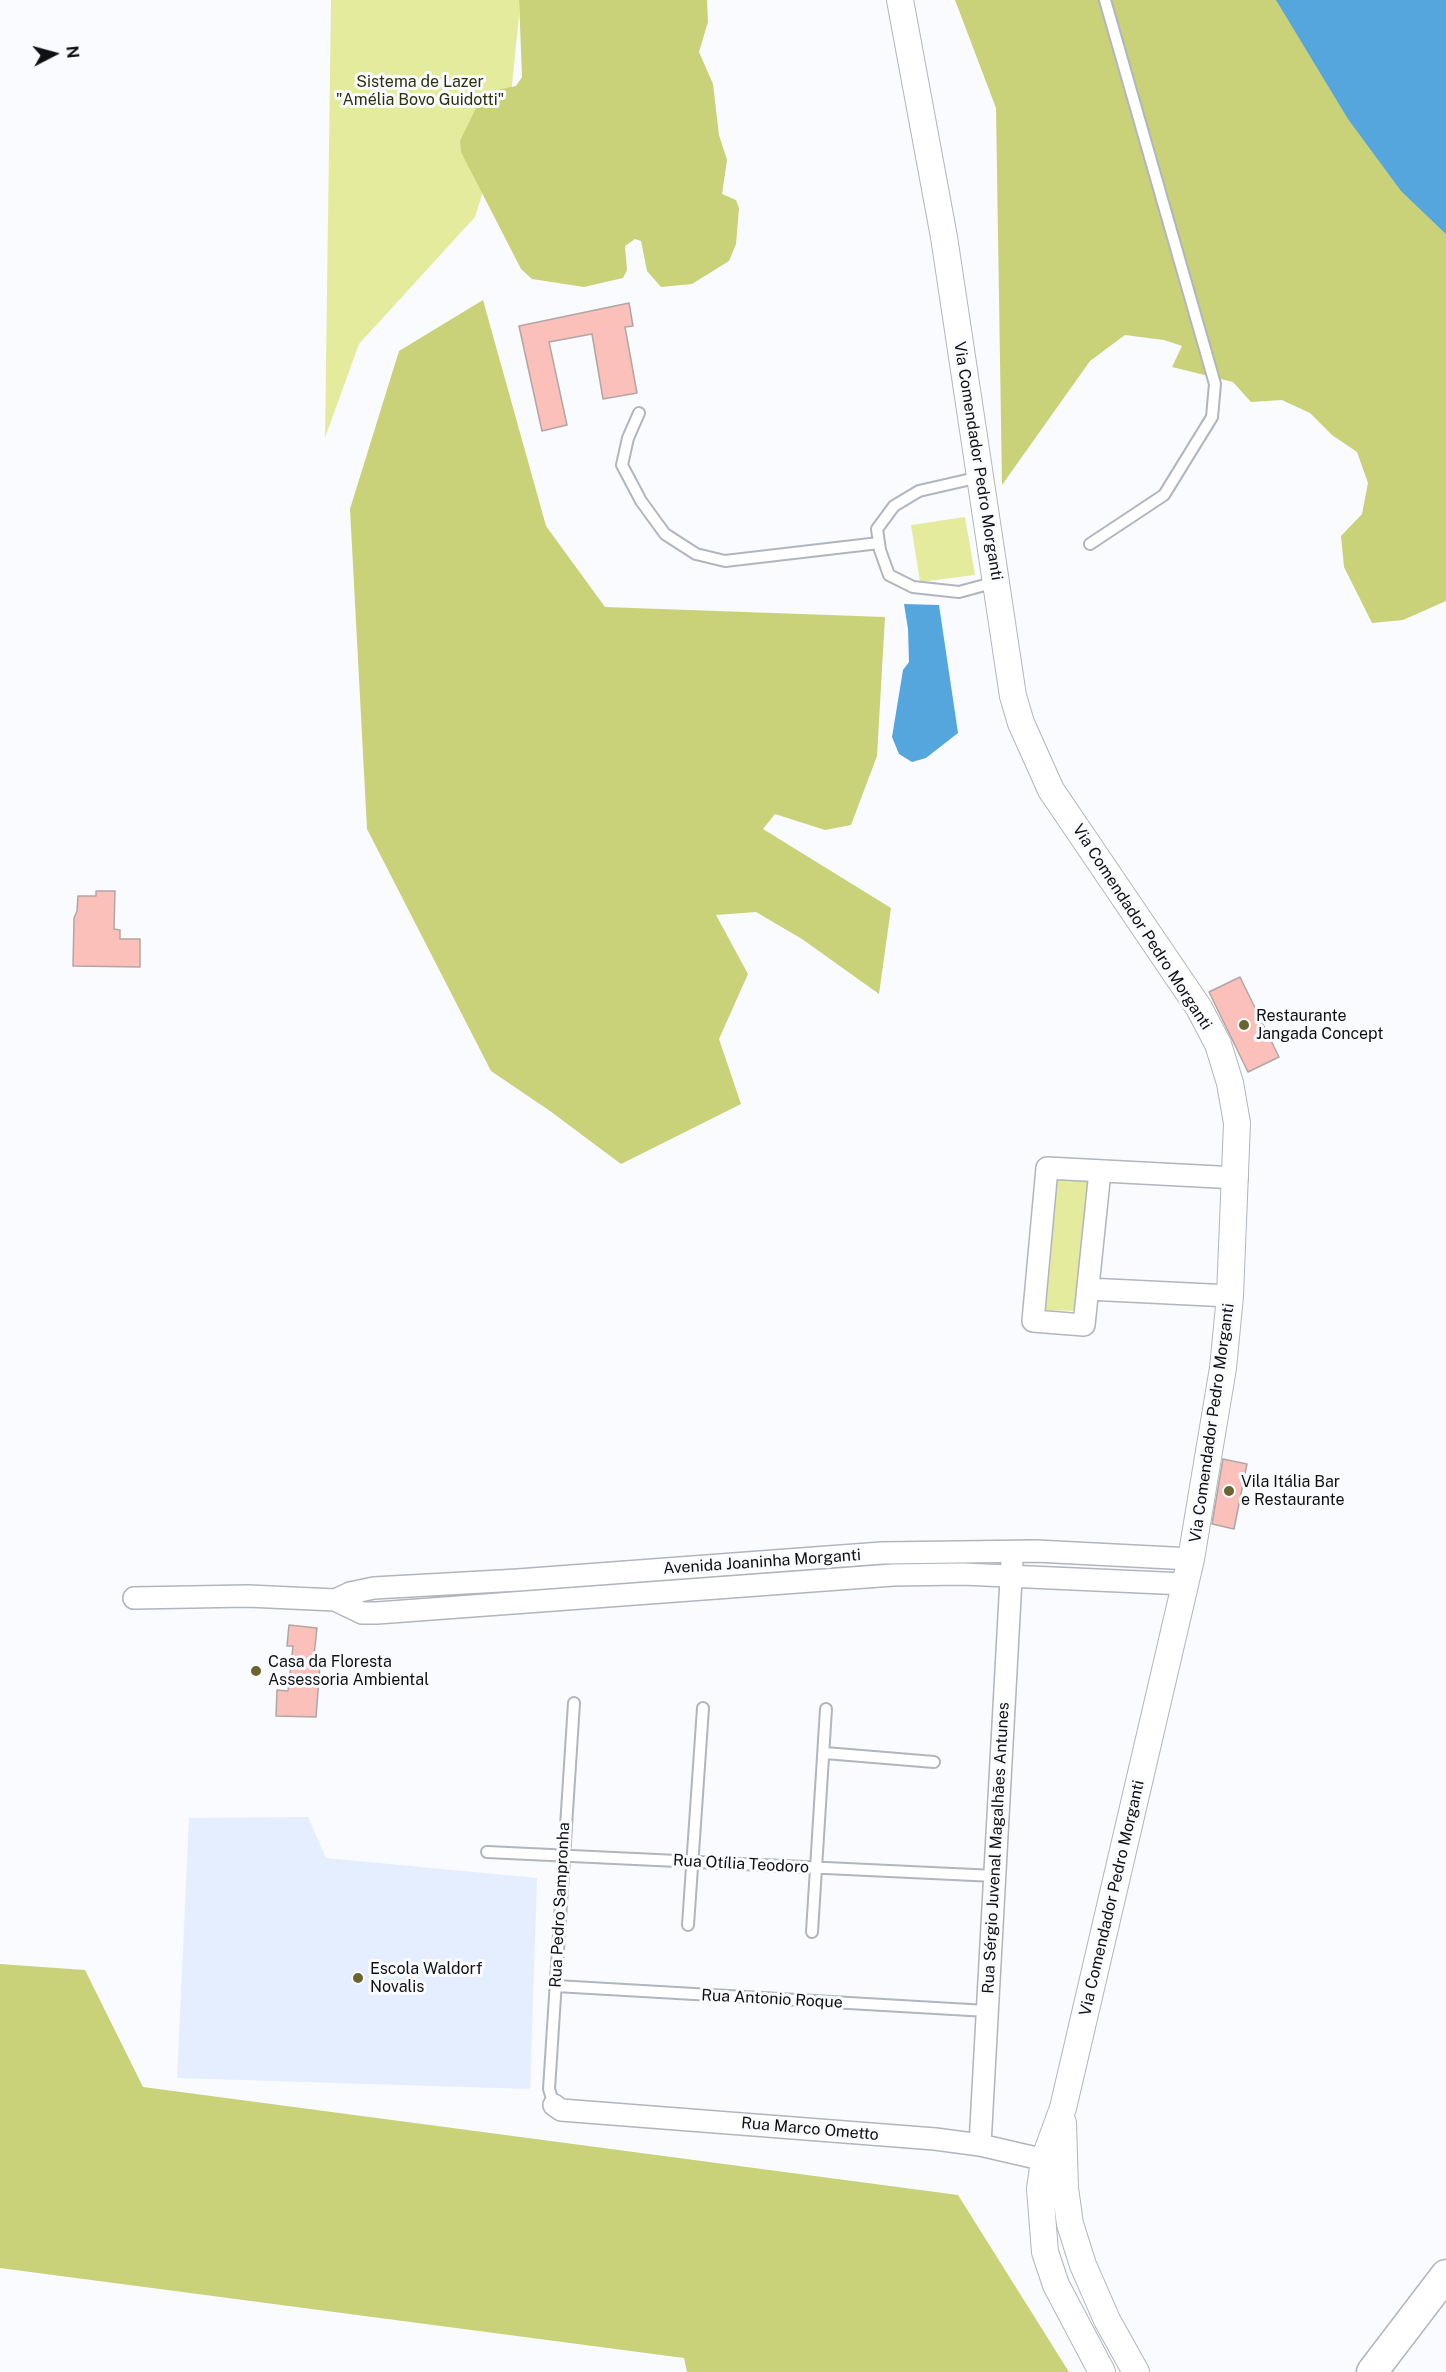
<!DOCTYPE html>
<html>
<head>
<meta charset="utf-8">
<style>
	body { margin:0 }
	#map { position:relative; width:1446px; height:2372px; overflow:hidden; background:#f9fbff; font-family:"Public Sans",sans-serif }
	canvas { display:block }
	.north { position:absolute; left:24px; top:24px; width:60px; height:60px; -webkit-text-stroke:4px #f9fbff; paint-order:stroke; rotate:84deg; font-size:16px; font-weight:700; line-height:24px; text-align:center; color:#0e1013 }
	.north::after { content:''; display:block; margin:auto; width:21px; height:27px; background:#0e1013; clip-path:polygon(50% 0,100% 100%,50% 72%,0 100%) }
</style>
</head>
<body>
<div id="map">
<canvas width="1446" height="2372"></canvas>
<div class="north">N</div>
</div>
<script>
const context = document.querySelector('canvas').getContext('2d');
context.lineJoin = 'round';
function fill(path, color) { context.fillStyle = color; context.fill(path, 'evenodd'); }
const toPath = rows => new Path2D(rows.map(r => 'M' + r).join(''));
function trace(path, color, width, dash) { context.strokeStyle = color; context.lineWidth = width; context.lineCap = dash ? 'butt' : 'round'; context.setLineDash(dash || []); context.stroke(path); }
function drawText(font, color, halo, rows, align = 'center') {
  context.font = font + ' "Public Sans",sans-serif'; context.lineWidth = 6; context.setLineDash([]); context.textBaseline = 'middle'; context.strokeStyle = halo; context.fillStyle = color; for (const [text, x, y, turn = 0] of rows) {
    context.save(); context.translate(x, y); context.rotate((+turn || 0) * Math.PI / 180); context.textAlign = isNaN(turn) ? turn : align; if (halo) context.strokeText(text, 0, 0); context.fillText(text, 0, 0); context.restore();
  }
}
const built = toPath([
	[308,1817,326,1858,537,1878,530,2089,177,2078,189,1818]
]);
const green = toPath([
	[331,0,519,0,519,16,510,105,475,217,359,344,325,438],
	[965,517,975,575,920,582,911,525],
	[1053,1174,1094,1177,1079,1311,1040,1310]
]);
const forest = toPath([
	[519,0,707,0,708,22,699,52,713,84,719,135,727,160,722,194,736,200,739,208,736,244,729,261,692,284,661,287,647,271,641,241,635,239,625,246,627,270,623,278,584,287,532,279,521,269,461,152,460,141,480,100,492,91,516,86,522,77],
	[955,0,1280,0,1446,189,1446,601,1403,620,1372,623,1344,567,1341,536,1362,514,1368,483,1357,452,1332,435,1310,413,1282,400,1251,402,1233,382,1172,367,1182,346,1164,340,1125,335,1090,361,1002,485,996,108],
	[483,300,546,526,605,607,885,617,877,756,851,825,825,830,775,814,763,829,891,908,879,994,802,939,756,912,716,915,748,974,719,1039,741,1104,621,1164,550,1111,491,1071,367,829,350,509,399,351],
	[0,1964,85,1970,143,2087,958,2195,1069,2372,687,2372,684,2358,0,2268]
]);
const water = toPath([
	[1276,0,1446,0,1446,234,1401,191,1348,119],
	[904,604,939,605,958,733,926,758,912,762,899,754,892,737,903,670,909,662,908,629]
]);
const building = toPath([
	[629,303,633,326,625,327,637,393,603,399,592,334,549,342,567,425,542,431,519,326,629,303],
	[96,891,115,891,114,929,120,930,120,939,140,939,140,967,73,966,74,918,77,911,78,896,96,896,96,891],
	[1240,977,1279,1057,1248,1072,1209,992,1240,977],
	[1223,1459,1247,1464,1234,1529,1212,1524,1223,1459],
	[289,1625,317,1628,313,1664,320,1665,316,1717,276,1716,277,1690,288,1691,293,1646,287,1646,289,1625]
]);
const service = toPath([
	[639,413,628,438,622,465,641,501,665,534,696,554,725,561,879,543],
	[980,477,919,491,894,506,877,529,880,550,889,575,913,587,959,592,996,582],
	[1090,544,1164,495,1212,417,1215,384,1105,0],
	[825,1753,934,1762],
	[487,1852,995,1876],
	[688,1925,703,1708],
	[812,1932,826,1709],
	[556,1986,987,2011],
	[554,2105,549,2089,574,1703]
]);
const minor = toPath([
	[1100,1171,1084,1325,1033,1321,1047,1168,1237,1178],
	[1088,1289,1230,1296],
	[134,1598,248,1596,335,1600,350,1593,374,1588,518,1580,882,1553,1036,1551,1191,1559],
	[335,1600,362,1613,377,1613,893,1575,963,1574,1185,1584],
	[554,2105,561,2110,935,2139,980,2145,1058,2163],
	[980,2145,1012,1561]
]);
const tertiary = toPath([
	[900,0,944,237,1013,696,1021,723,1051,790,1199,1008,1218,1044,1230,1083,1237,1123,1230,1296,1223,1368,1191,1559,1063,2108,1044,2160,1040,2189,1045,2252,1056,2285,1102,2372],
	[1063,2123,1065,2188,1070,2224,1083,2265,1107,2320,1136,2372]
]);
const secondary = toPath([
	[1372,2372,1446,2275]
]);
const markers = [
	[1244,1025,6,"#6a6431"],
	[1229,1491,6,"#6a6431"],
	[256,1671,6,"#6a6431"],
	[358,1978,6,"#6a6431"]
];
const parkNames = [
	["Sistema de Lazer",420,82],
	["\"Amélia Bovo Guidotti\"",420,100]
];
const streetNames = [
	["Via Comendador Pedro Morganti",978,461,81],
	["Via Comendador Pedro Morganti",1142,927,57],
	["Via Comendador Pedro Morganti",1212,1423,-82],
	["Avenida Joaninha Morganti",762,1562,-4],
	["Rua Sérgio Juvenal Magalhães Antunes",996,1848,-87],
	["Rua Otília Teodoro",741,1864,3],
	["Via Comendador Pedro Morganti",1112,1898,-77],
	["Rua Pedro Sampronha",560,1905,-87],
	["Rua Antonio Roque",772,1999,3],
	["Rua Marco Ometto",810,2129,5]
];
const poiNames = [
	["Restaurante",1256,1016],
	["Jangada Concept",1256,1034],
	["Vila Itália Bar",1241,1482],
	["e Restaurante",1241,1500],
	["Casa da Floresta",268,1662],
	["Assessoria Ambiental",268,1680],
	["Escola Waldorf",370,1969],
	["Novalis",370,1987]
];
fill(built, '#e5eeff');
fill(green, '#e4eb9d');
fill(forest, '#c9d179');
fill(water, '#55a6dc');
fill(building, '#fac0b9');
trace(building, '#b2a6a4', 1.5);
trace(service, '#b0b5be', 14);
trace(minor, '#b0b5be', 24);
trace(tertiary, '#b0b5be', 28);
trace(secondary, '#b0b5be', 33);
trace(service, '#fff', 10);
trace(minor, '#fff', 21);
trace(tertiary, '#fff', 26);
trace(secondary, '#fff', 30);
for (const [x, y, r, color] of markers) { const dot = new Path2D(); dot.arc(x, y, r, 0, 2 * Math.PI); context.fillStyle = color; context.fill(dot); trace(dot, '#f9fbff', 2); }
drawText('16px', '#2e310a', '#f9fbff', parkNames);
drawText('16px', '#0e1013', '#f9fbff', streetNames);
drawText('16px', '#0e1013', '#f9fbff', poiNames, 'left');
</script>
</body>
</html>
